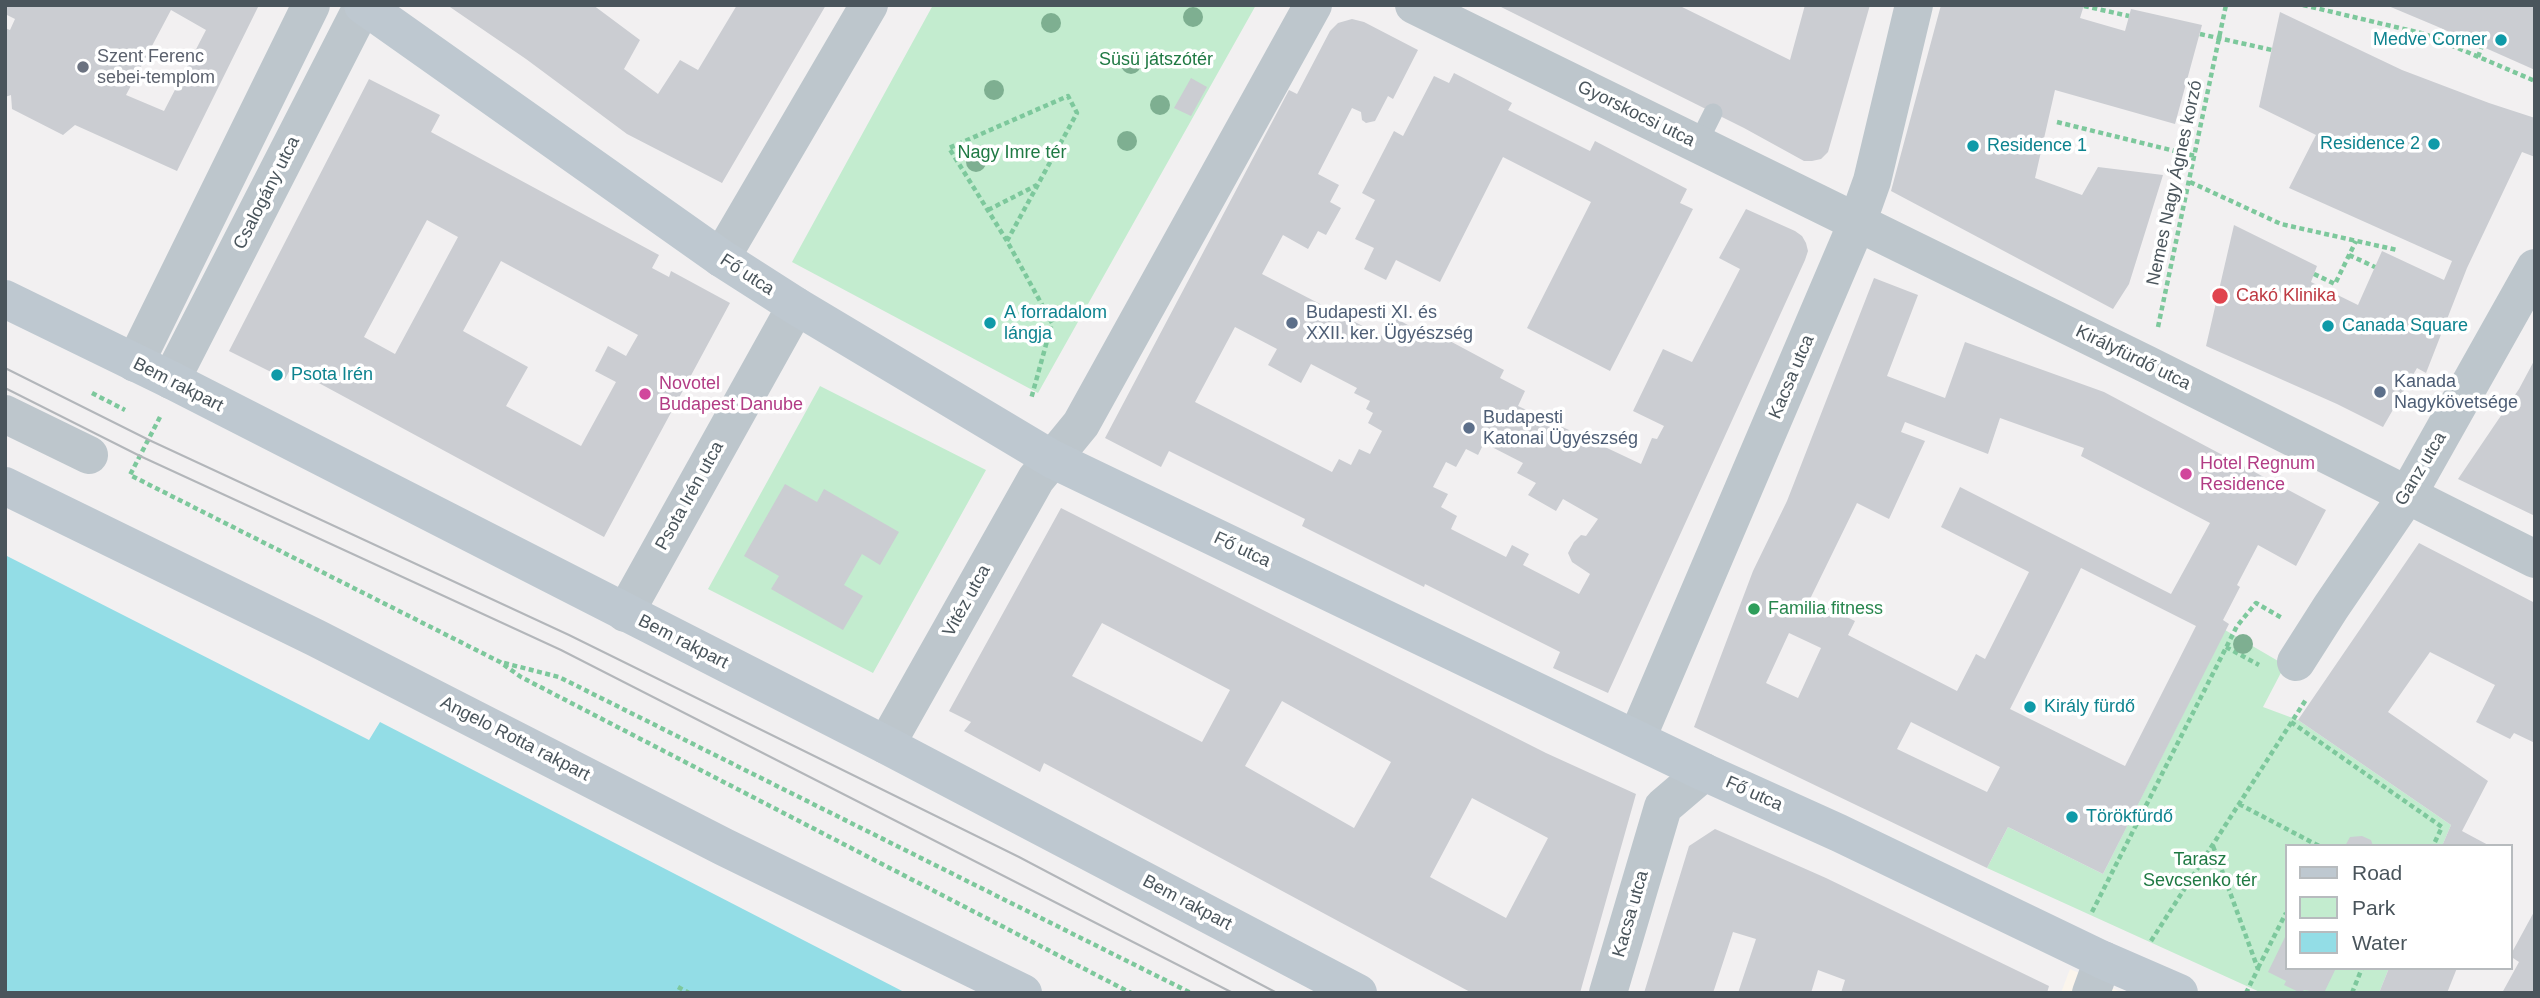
<!DOCTYPE html>
<html>
<head>
<meta charset="utf-8">
<style>
	body { margin:0 }
	#map { position:relative; width:2540px; height:998px; overflow:hidden; background:#f2f0f1; font-family:Helvetica,sans-serif }
	canvas { display:block }
	.frame { position:absolute; inset:0; border:7px solid #4a555c; pointer-events:none }
	.legend { position:absolute; left:2285px; top:844px; width:228px; height:126px; box-sizing:border-box; background:#fff; border:2px solid #b7bbbe; margin:0; padding:9px 12px; list-style:none; font-size:21px; color:#4a555c }
	.legend li { display:flex; align-items:center; gap:14px; height:35px }
	.legend b { width:35px; border:2px solid #b7bbbe }
</style>
</head>
<body>
<div id="map">
<canvas width="2540" height="998"></canvas>
<div class="frame"></div>
<ul class="legend">
<li><b style="height:9px;background:#bec8d0"></b>Road</li>
<li><b style="height:19px;background:#c3eccf"></b>Park</li>
<li><b style="height:19px;background:#93dde6"></b>Water</li>
</ul>
</div>
<script>
const context = document.querySelector('canvas').getContext('2d');
context.lineJoin = 'round';
function fill(path, color) { context.fillStyle = color; context.fill(path, 'evenodd'); }
const toPath = rows => new Path2D(rows.map(r => 'M' + r).join(''));
function trace(path, color, width, dash) { context.strokeStyle = color; context.lineWidth = width; context.lineCap = dash ? 'butt' : 'round'; context.setLineDash(dash || []); context.stroke(path); }
function drawText(font, color, halo, rows, align = 'center') {
  context.font = font + ' Helvetica,sans-serif'; context.lineWidth = 7; context.setLineDash([]); context.textBaseline = 'middle'; context.strokeStyle = halo; context.fillStyle = color; for (const [text, x, y, turn = 0] of rows) {
    context.save(); context.translate(x, y); context.rotate((+turn || 0) * Math.PI / 180); context.textAlign = isNaN(turn) ? turn : align; if (halo) context.strokeText(text, 0, 0); context.fillText(text, 0, 0); context.restore();
  }
}
const commercial = toPath([
	[2070,969,2123,993,2061,993]
]);
const green = toPath([
	[933,5,1256,5,1038,393,792,262],
	[820,386,986,470,873,673,708,589],
	[2225,630,2285,665,2263,707,2298,720,2451,825,2442,846,2286,846,2286,968,2389,968,2379,993,2262,993,1987,868,2008,827,2103,874]
]);
const water = toPath([
	[5,555,369,740,380,722,906,993,5,993]
]);
const building = toPath([
	[5,5,259,5,177,171,75,125,63,135,12,109,11,95,5,97,5,28,10,30,15,19,5,14],
	[171,10,206,30,164,111,126,95],
	[447,5,593,5,640,40,624,69,658,94,680,60,698,70,737,5,826,5,722,183,627,134,526,59],
	[1497,5,1678,5,1790,60,1805,5,1870,5,1828,152,1821,159,1812,161,1804,161,1744,128],
	[1941,5,2084,5,2080,18,2125,31,2131,9,2202,25,2175,124,2055,90,2035,178,2082,195,2098,167,2163,175,2129,284,2113,309,1891,191],
	[2386,5,2535,5,2535,70,2436,26],
	[2280,12,2402,70,2489,103,2535,118,2535,157,2522,152,2467,268,2426,373,2417,368,2383,427,2337,404,2206,346,2234,225,2317,266,2311,282,2358,305,2382,251,2444,280,2452,261,2289,188,2316,135,2259,107],
	[1352,19,1364,22,1418,50,1393,99,1388,96,1375,121,1366,123,1362,120,1361,112,1352,108,1318,174,1339,185,1330,202,1341,208,1326,235,1318,231,1308,249,1283,235,1262,274,1384,337,1395,318,1417,330,1420,325,1504,370,1500,378,1525,391,1518,406,1641,464,1652,438,1657,439,1664,426,1633,411,1663,349,1692,362,1740,269,1719,258,1746,209,1795,231,1802,236,1806,243,1808,251,1805,260,1608,693,1553,668,1560,652,1425,584,1424,587,1302,526,1305,519,1169,451,1161,467,1105,438,1289,90,1297,94,1330,31,1338,23],
	[1235,327,1277,349,1268,365,1301,383,1311,364,1357,388,1354,393,1370,401,1366,409,1373,413,1368,423,1382,431,1370,454,1359,449,1351,465,1339,459,1332,472,1195,402],
	[1484,443,1523,463,1517,473,1536,483,1528,495,1556,511,1563,499,1598,519,1586,536,1581,535,1574,542,1568,553,1572,562,1590,574,1579,594,1523,565,1529,554,1512,545,1506,557,1451,529,1457,516,1441,507,1448,494,1433,487,1446,462,1456,467,1466,449,1478,455],
	[1454,73,1512,103,1508,110,1590,151,1595,141,1687,189,1680,203,1693,209,1610,371,1527,328,1591,202,1503,157,1440,282,1396,260,1386,280,1364,269,1374,248,1355,239,1375,200,1362,193,1394,131,1403,136,1434,76,1449,83],
	[1191,78,1207,87,1191,116,1174,108],
	[369,79,440,115,431,132,659,255,652,268,669,277,671,271,730,303,604,537,291,368,285,379,229,351],
	[427,220,458,237,395,354,364,337],
	[501,261,638,335,626,356,608,346,595,371,616,382,581,446,506,406,528,367,463,331],
	[1874,278,1918,295,1887,376,1945,398,1965,342,2104,392,2326,510,2296,566,2258,545,2237,585,2240,587,2223,620,2229,624,2103,874,2008,827,1987,868,1694,727,1753,571,1787,501],
	[2000,418,2084,448,2081,456,2210,523,2171,594,1960,487,1941,527,2029,572,1985,659,1976,654,1957,691,1848,635,1855,621,1810,599,1857,503,1889,519,1925,441,1901,432,1905,422,1988,454],
	[2081,568,2196,626,2125,766,2010,709],
	[1789,633,1821,648,1798,698,1766,683],
	[1911,722,2000,767,1987,792,1897,749],
	[2535,359,2535,516,2458,479,2519,389],
	[785,484,817,502,824,489,899,532,880,565,862,554,844,585,863,596,843,630,771,589,779,576,744,556],
	[1061,508,1546,753,1636,794,1580,993,1472,993,1044,763,1040,772,964,731,971,722,949,711],
	[1102,623,1230,690,1202,742,1072,676],
	[1282,701,1391,762,1354,828,1245,766],
	[1472,798,1548,838,1506,918,1430,877],
	[2419,543,2535,603,2535,743,2514,733,2510,739,2476,722,2495,685,2430,652,2388,712,2488,781,2462,831,2490,846,2442,846,2451,825,2298,720],
	[1715,829,1826,878,2049,986,2047,993,1841,993,1845,980,1818,970,1811,993,1738,993,1756,939,1733,932,1713,993,1644,993,1689,846],
	[2362,836,2371,840,2373,846,2345,846,2350,837],
	[2535,910,2535,993,2502,993,2519,962,2510,956],
	[2286,935,2286,968,2336,968,2324,993,2304,990,2301,993,2284,985,2286,981,2268,972],
	[2389,968,2457,968,2447,993,2379,993]
]);
const path = toPath([
	[2303,5,2425,34,2535,81],
	[2084,6,2129,16],
	[2200,34,2272,50],
	[2478,57,2482,46],
	[2057,122,2195,156],
	[2190,182,2281,224,2397,250],
	[988,210,1037,185],
	[1007,241,1077,113,1068,96,949,148,1007,241,1052,323,1031,399],
	[2349,255,2375,267],
	[2314,274,2335,284,2356,241],
	[2158,327,2226,5],
	[92,393,125,410],
	[160,417,130,475,500,662,521,677,1131,993],
	[2226,647,2259,665],
	[504,663,559,677,1191,993],
	[2291,722,2442,827,2433,846],
	[2239,804,2319,846],
	[2213,846,2258,969,2246,993],
	[2092,912,2237,626,2256,603,2282,618],
	[2151,941,2307,698],
	[2258,968,2286,913],
	[678,987,689,993],
	[2352,993,2362,968]
]);
const lane = toPath([
	[1697,145,1713,113]
]);
const street = toPath([
	[1414,5,2146,364,2535,559],
	[721,258,869,5],
	[135,363,311,5],
	[171,380,363,5],
	[5,414,89,455],
	[625,613,796,306],
	[2296,662,2331,607,2408,494,2535,268],
	[1637,738,1857,223,1872,181,1914,5],
	[886,745,1036,479,1081,424,1313,5],
	[1608,993,1663,807,1704,772],
	[2091,993,2103,960]
]);
const secondary = toPath([
	[363,5,721,258,796,306,1052,459,1704,772,1839,833,2103,960,2179,993],
	[5,299,171,380,886,745,1358,993],
	[5,486,316,638,724,847,1023,993]
]);
const tram = toPath([
	[5,368,149,440,569,635,1019,857,1277,993],
	[5,388,140,456,561,650,1233,993]
]);
const trees = [
	[1193,17],
	[1051,23],
	[1131,64],
	[994,90],
	[1160,105],
	[1127,141],
	[976,162],
	[2243,644]
];
const markers = [
	[2501,40,7,"#0f9aa8"],
	[83,67,7,"#6b7280"],
	[2434,144,7,"#0f9aa8"],
	[1973,146,7,"#0f9aa8"],
	[2220,296,9,"#e0444e"],
	[990,323,7,"#0f9aa8"],
	[1292,323,7,"#5c6f8a"],
	[2328,326,7,"#0f9aa8"],
	[277,375,7,"#0f9aa8"],
	[2380,392,7,"#5c6f8a"],
	[645,394,7,"#d1479c"],
	[1469,428,7,"#5c6f8a"],
	[2186,474,7,"#d1479c"],
	[1754,609,7,"#2e9e5b"],
	[2030,707,7,"#0f9aa8"],
	[2072,817,7,"#0f9aa8"]
];
const cultureNames = [
	["Medve Corner",2487,40,"right"],
	["Residence 2",2420,144,"right"],
	["Residence 1",1987,146],
	["A forradalom",1004,313],
	["lángja",1004,334],
	["Canada Square",2342,326],
	["Psota Irén",291,375],
	["Király fürdő",2044,707],
	["Törökfürdő",2086,817]
];
const worshipNames = [
	["Szent Ferenc",97,57],
	["sebei-templom",97,78]
];
const parkNames = [
	["Süsü játszótér",1156,60],
	["Nagy Imre tér",1012,153],
	["Tarasz",2200,860],
	["Sevcsenko tér",2200,881]
];
const streetNames = [
	["Gyorskocsi utca",1636,114,26],
	["Nemes Nagy Ágnes korzó",2175,183,-78],
	["Csalogány utca",267,193,-63],
	["Fő utca",747,275,33],
	["Királyfürdő utca",2133,358,26],
	["Kacsa utca",1792,377,-67],
	["Bem rakpart",178,385,27],
	["Ganz utca",2421,469,-59],
	["Psota Irén utca",690,496,-61],
	["Fő utca",1242,550,25],
	["Vitéz utca",967,601,-61],
	["Bem rakpart",683,642,27],
	["Angelo Rotta rakpart",515,739,27],
	["Fő utca",1754,794,24],
	["Bem rakpart",1187,903,28],
	["Kacsa utca",1631,914,-74]
];
const healthNames = [
	["Cakó Klinika",2236,296]
];
const serviceNames = [
	["Budapesti XI. és",1306,313],
	["XXII. ker. Ügyészség",1306,334],
	["Kanada",2394,382],
	["Nagykövetsége",2394,403],
	["Budapesti",1483,418],
	["Katonai Ügyészség",1483,439]
];
const hotelNames = [
	["Novotel",659,384],
	["Budapest Danube",659,405],
	["Hotel Regnum",2200,464],
	["Residence",2200,485]
];
const leisureNames = [
	["Familia fitness",1768,609]
];
fill(commercial, '#fbf5ec');
fill(green, '#c3eccf');
fill(water, '#93dde6');
fill(building, '#cbcdd2');
trace(path, '#7dc89c', 4.5, [5, 3.5]);
trace(lane, '#bdc6cc', 19);
trace(street, '#bdc6cc', 38);
trace(secondary, '#bec8d0', 38);
trace(tram, '#b3b6ba', 2);
context.fillStyle = '#7eaf91';
for (const [x, y] of trees) { context.beginPath(); context.arc(x, y, 10, 0, 2 * Math.PI); context.fill(); }
for (const [x, y, r, color] of markers) { const dot = new Path2D(); dot.arc(x, y, r, 0, 2 * Math.PI); context.fillStyle = color; context.fill(dot); trace(dot, '#fff', 2.5); }
drawText('18px', '#0d838f', '#fff', cultureNames, 'left');
drawText('18px', '#5b616d', '#fff', worshipNames, 'left');
drawText('18px', '#1f7943', '#fff', parkNames);
drawText('18px', '#4a555c', '#fff', streetNames);
drawText('18px', '#be3a42', '#fff', healthNames, 'left');
drawText('18px', '#4e5e75', '#fff', serviceNames, 'left');
drawText('18px', '#b23c85', '#fff', hotelNames, 'left');
drawText('18px', '#27864d', '#fff', leisureNames, 'left');
</script>
</body>
</html>
